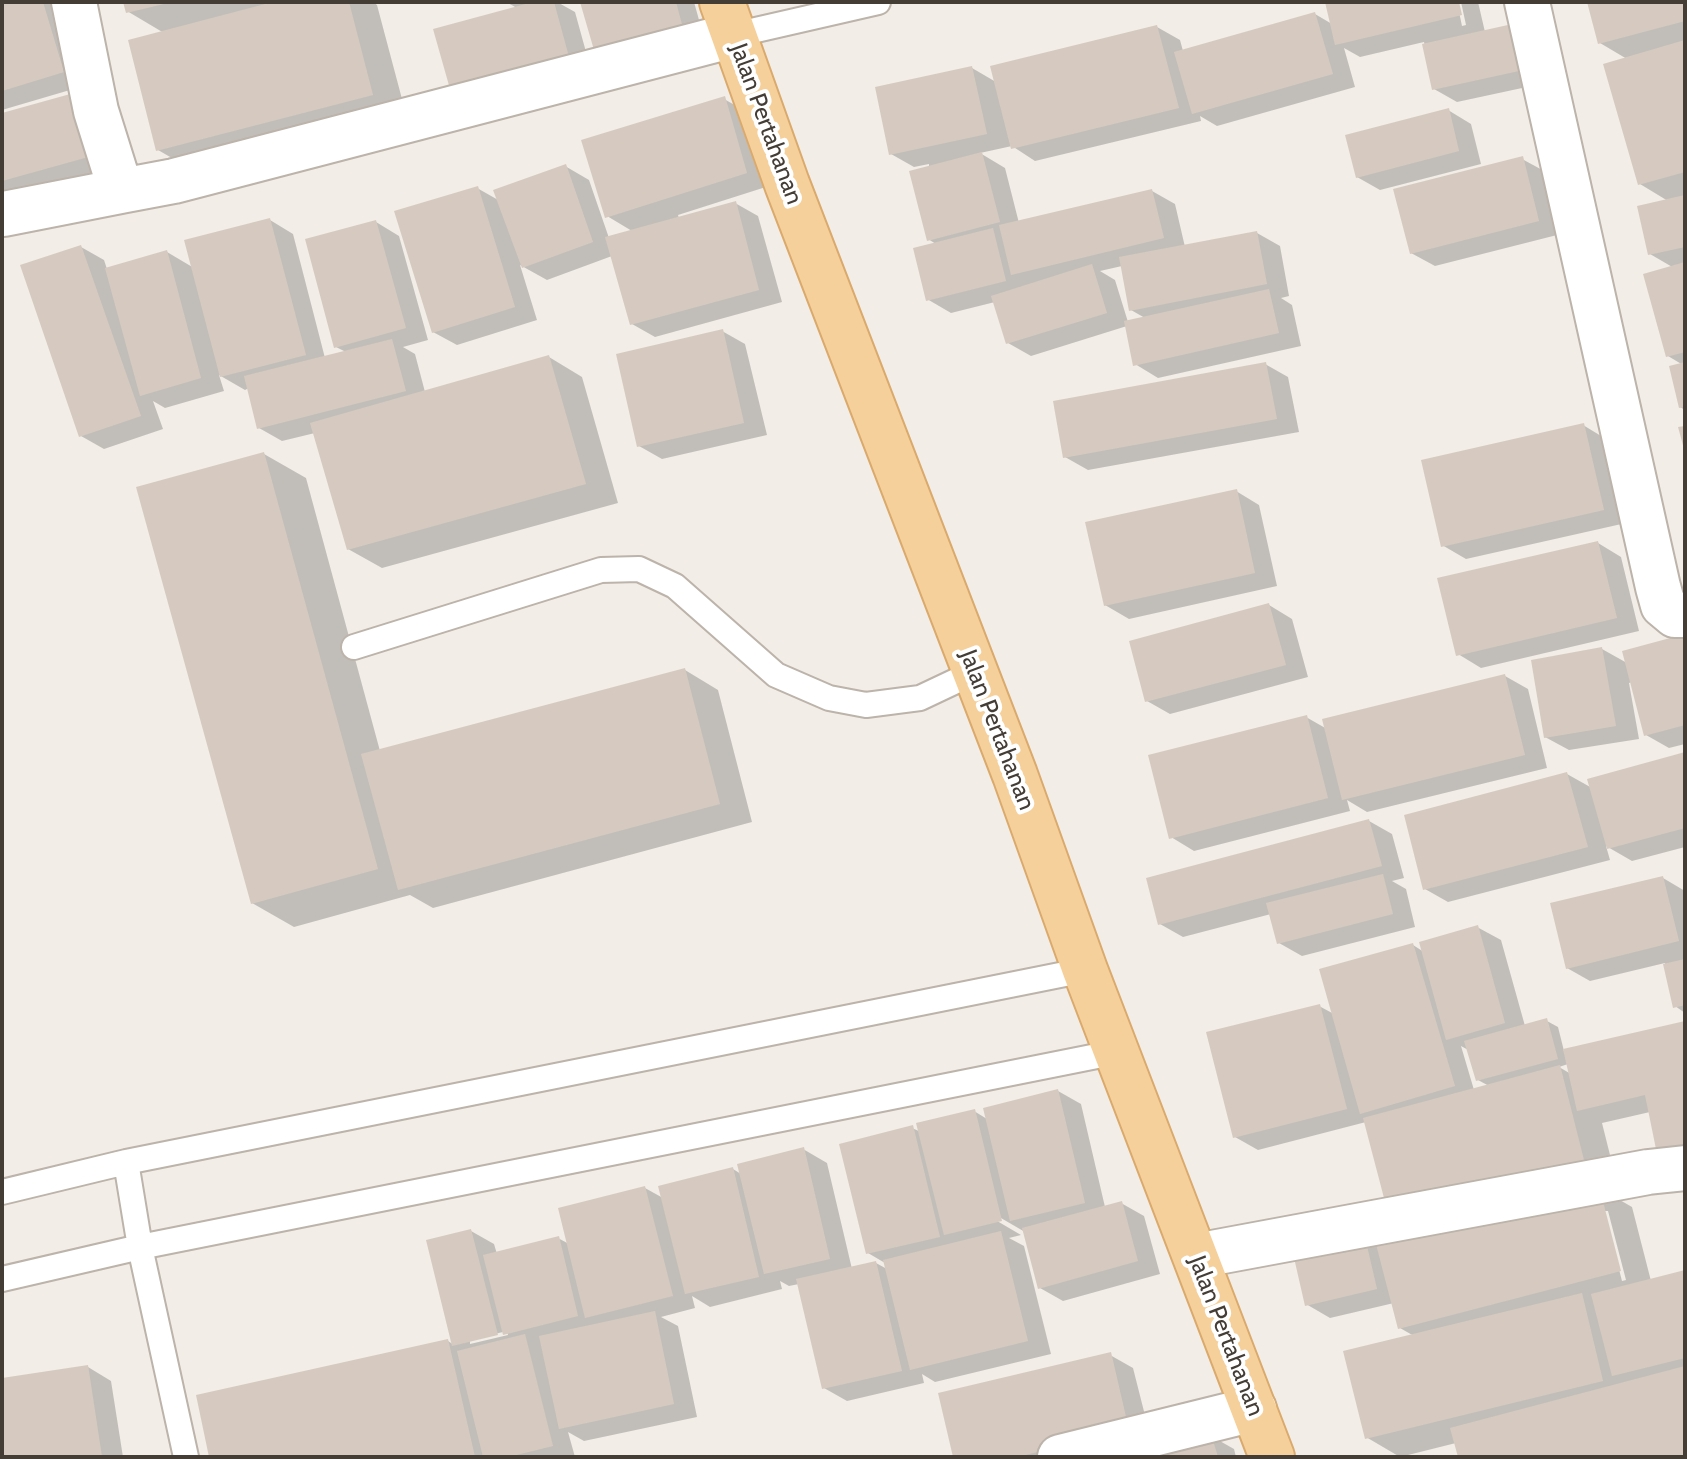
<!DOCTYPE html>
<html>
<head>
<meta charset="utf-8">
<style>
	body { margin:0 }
	#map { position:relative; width:1687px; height:1459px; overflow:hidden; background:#f2ede7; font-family:Cabin,sans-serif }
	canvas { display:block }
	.frame { position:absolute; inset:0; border:4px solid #443d36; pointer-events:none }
</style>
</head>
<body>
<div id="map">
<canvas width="1687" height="1459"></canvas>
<div class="frame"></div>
</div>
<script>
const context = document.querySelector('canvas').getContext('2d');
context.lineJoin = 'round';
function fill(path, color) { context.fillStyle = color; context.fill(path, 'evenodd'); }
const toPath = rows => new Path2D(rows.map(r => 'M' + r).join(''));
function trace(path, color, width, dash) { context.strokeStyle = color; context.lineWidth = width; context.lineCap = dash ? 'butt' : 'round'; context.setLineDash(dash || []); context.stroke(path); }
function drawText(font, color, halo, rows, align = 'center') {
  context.font = font + ' Cabin,sans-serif'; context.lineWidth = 8; context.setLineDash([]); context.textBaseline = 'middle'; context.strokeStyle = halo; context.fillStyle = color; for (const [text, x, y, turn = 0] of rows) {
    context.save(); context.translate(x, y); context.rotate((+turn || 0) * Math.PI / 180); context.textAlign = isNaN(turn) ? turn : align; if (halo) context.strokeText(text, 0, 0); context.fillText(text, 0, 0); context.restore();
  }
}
const shadow = toPath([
	[2,2,61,2,87,85,2,110],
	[125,2,373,2,377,5,406,114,191,169,158,150,164,33,127,11],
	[506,2,557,2,575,12,591,70,475,101,517,8],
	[582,2,694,2,706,45],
	[1327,2,1457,2,1462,26,1466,25,1461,2,1478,2,1485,32,1550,82,1457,102,1434,89,1424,42,1360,57,1344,48,1355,87,1217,126,1200,116,1201,121,1035,161,1012,146,980,153,1005,168,1019,223,1152,191,1175,204,1185,247,1257,233,1280,246,1289,296,1281,298,1292,305,1301,346,1158,378,1135,364,1127,326,1031,356,1008,343,995,302,951,313,927,299,936,244,928,239,929,164,914,167,891,154,972,68,996,82,1157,27,1180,40,1183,51,1315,14,1332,24],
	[1122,266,1131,310,1145,318,1128,322,1115,280,1100,271],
	[1589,2,1685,2,1685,410,1680,407,1683,365,1668,356,1674,268,1650,254,1668,201,1640,184,1627,59,1600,43],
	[724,99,747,112,769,186,678,215,679,218,735,203,758,216,782,302,655,337,632,324,612,256,547,280,520,265,537,320,457,345,433,332,477,188,500,201,565,166,589,180,609,238,632,231,607,216],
	[1448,110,1471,124,1481,164,1380,190,1357,177],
	[2,115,121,167,8,198,2,194],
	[1522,159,1546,172,1561,234,1435,266,1411,253],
	[270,220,293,234,325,358,346,352,336,347,376,222,399,236,428,340,403,347,415,354,425,392,549,357,582,377,618,503,382,568,348,549,315,433,282,441,259,428,249,388,245,390,219,375,224,391,165,408,153,401,163,429,104,449,81,436,81,247,104,260,107,269,167,252,194,268],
	[722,331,745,344,767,435,662,459,639,446],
	[1265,364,1288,377,1299,432,1088,470,1065,457],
	[1583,425,1606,439,1626,523,1466,559,1442,545],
	[264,454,306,478,380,751,685,670,718,690,752,822,433,908,410,895,294,927,252,903],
	[1236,491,1259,505,1277,586,1129,619,1105,605],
	[1598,543,1621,557,1639,631,1481,668,1458,654],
	[1269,605,1292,619,1308,677,1170,714,1147,701],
	[1685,636,1685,744,1669,748,1646,735,1632,682,1629,683,1639,739,1569,750,1545,737,1602,649,1627,663],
	[1505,676,1528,689,1547,768,1367,812,1347,800,1350,811,1194,851,1171,837,1306,717,1327,729],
	[1685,754,1685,847,1632,861,1606,846,1610,860,1448,902,1425,889,1567,774,1592,788],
	[1369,821,1392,834,1404,878,1392,881,1406,889,1415,927,1302,956,1279,943,1271,914,1183,937,1160,924],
	[1663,878,1685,891,1685,1013,1675,1006,1665,963,1590,981,1567,968],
	[1477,927,1501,940,1525,1026,1547,1021,1558,1027,1564,1051,1685,1024,1650,1112,1602,1123,1617,1183,1599,1188,1632,1207,1651,1281,1685,1272,1685,1457,1460,1457,1456,1443,1400,1457,1366,1437,1414,1336,1400,1328,1394,1303,1330,1318,1306,1304,1294,1251,1422,1234,1366,1122,1258,1150,1235,1137,1319,1006,1334,1014,1413,945,1424,952],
	[1461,1046,1470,1051,1478,1080,1489,1086,1474,1090],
	[1568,1064,1571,1074,1559,1067],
	[1604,1211,1608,1211,1626,1280,1622,1281],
	[1058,1091,1081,1104,1105,1207,1121,1203,1144,1216,1160,1274,1063,1301,1040,1288,1025,1232,994,1214,992,1218,1021,1235,1009,1238,1024,1246,1051,1354,935,1382,922,1374,924,1383,847,1401,824,1388,799,1284,789,1286,780,1281,782,1289,710,1307,692,1296,695,1308,661,1317,678,1326,697,1417,584,1441,568,1432,575,1457,211,1457,448,1341,454,1345,471,1231,494,1244,497,1254,558,1238,569,1244,645,1188,663,1198,733,1169,741,1174,803,1149,827,1163,852,1269,876,1263,887,1269,885,1263,868,1253,912,1128,921,1132,974,1111,987,1119],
	[507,1331,508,1335,470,1344,470,1340],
	[1110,1355,1133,1368,1152,1443,1093,1457,955,1457],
	[88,1367,111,1381,123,1457,2,1457,2,1380],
	[1211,1436,1234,1449,1236,1457,1130,1457]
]);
const building = toPath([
	[2,2,43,2,64,72,2,91],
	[123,2,168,2,168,3,126,13],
	[273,2,349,2,373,95,156,151,128,40],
	[533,2,554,2,569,57,450,89,433,29],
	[580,2,676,2,684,32,596,57],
	[1325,2,1459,2,1462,15,1335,45],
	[1587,2,1685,2,1685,21,1598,44],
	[1315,12,1333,74,1192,114,1174,52],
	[1517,23,1528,69,1432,90,1422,44],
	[1157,25,1179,108,1011,149,990,66],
	[1685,40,1685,172,1638,185,1603,64],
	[972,66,987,134,889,155,875,87],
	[81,91,99,154,2,181,2,113],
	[725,96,747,173,605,218,581,140],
	[1449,108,1459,151,1356,178,1345,135],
	[982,152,1000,222,927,241,909,171],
	[1523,156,1539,221,1410,254,1393,189],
	[566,164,593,242,522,268,493,190],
	[478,186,515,307,432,333,394,211],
	[1152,189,1164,238,1011,275,999,225],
	[1685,195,1685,247,1648,255,1637,206],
	[736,201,759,290,630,325,605,237],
	[270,218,306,355,220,377,184,240],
	[376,220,406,328,334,348,305,239],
	[993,228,1006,281,926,301,913,248],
	[1257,231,1267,284,1129,311,1119,257],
	[81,245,141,416,79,437,20,265],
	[167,250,201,378,140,396,105,268],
	[1685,262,1685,352,1666,357,1643,274],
	[1092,264,1107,313,1006,344,991,296],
	[1269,289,1279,333,1133,366,1124,321],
	[723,329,744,423,637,447,616,354],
	[392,339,406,391,257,429,244,376],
	[549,355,586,484,347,550,310,423],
	[1266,362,1277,419,1063,458,1053,401],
	[1685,362,1685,407,1679,408,1669,366],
	[1584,423,1604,510,1441,547,1421,460],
	[1685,426,1685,449,1684,449,1678,427],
	[264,452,378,869,251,904,136,487],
	[1237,489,1255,573,1104,606,1085,522],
	[1598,541,1617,618,1456,656,1437,578],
	[1269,603,1286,665,1145,702,1129,641],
	[1685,634,1685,725,1644,736,1622,651],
	[1602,647,1616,726,1544,738,1531,660],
	[685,668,720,804,398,890,361,754],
	[1505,674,1525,755,1342,800,1322,719],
	[1307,715,1328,798,1169,839,1148,755],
	[1685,752,1685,828,1607,849,1587,779],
	[1567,772,1588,847,1423,890,1404,815],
	[1369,819,1382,866,1158,925,1146,878],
	[1383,874,1393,914,1277,944,1266,903],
	[1663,876,1679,941,1566,969,1550,903],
	[1478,925,1505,1023,1446,1040,1419,942],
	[1413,943,1455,1086,1360,1114,1319,969],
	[1685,959,1685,1005,1673,1008,1663,964],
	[1320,1004,1347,1109,1233,1138,1206,1032],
	[1547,1018,1558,1059,1476,1081,1464,1041],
	[1685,1021,1685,1152,1658,1159,1645,1095,1577,1111,1563,1049],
	[1560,1065,1585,1164,1389,1217,1363,1118],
	[1058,1089,1085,1203,1010,1221,983,1108],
	[975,1109,1002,1221,944,1235,916,1123],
	[913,1125,940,1237,866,1254,839,1144],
	[804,1147,830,1259,764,1274,737,1164],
	[733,1167,759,1277,685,1294,658,1186],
	[645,1186,673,1296,585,1318,558,1208],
	[1599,1186,1621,1271,1398,1329,1376,1244],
	[1122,1201,1138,1261,1038,1289,1022,1228],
	[471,1229,498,1335,452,1346,426,1240],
	[1001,1231,1028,1341,910,1370,883,1260],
	[1364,1233,1377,1289,1305,1306,1292,1249],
	[559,1236,578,1316,503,1335,483,1255],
	[876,1261,902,1371,822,1389,796,1279],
	[1685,1270,1685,1358,1612,1376,1591,1294],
	[1582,1293,1603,1381,1365,1439,1343,1351],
	[655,1311,674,1404,559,1429,539,1336],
	[525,1334,553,1446,508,1457,483,1457,457,1351],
	[448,1339,475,1457,209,1457,196,1395],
	[1111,1352,1129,1430,1017,1457,953,1457,938,1393],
	[88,1365,102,1457,2,1457,2,1378],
	[1685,1366,1685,1457,1458,1457,1450,1428],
	[1211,1434,1218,1457,1126,1457]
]);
const lane = toPath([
	[734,35,878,2],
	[354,647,601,570,639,569,675,586,776,675,829,698,866,705,920,698,975,672],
	[126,1162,140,1247,186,1457],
	[2,1192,126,1162,1085,970],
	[2,1279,140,1247,1117,1052]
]);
const street = toPath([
	[74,2,96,111,121,191,174,181,734,35],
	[1527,2,1658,587,1663,605,1675,615,1685,615],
	[4,214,121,191],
	[1196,1256,1648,1172,1685,1168],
	[1060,1457,1254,1409]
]);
const primary = toPath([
	[722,2,787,184,1015,775,1085,970,1272,1457]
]);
const streetNames = [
	["Jalan Pertahanan",766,124,70],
	["Jalan Pertahanan",997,730,69],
	["Jalan Pertahanan",1226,1336,69]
];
fill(shadow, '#0003');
fill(building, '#d6cac0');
trace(lane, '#bcb3aa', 28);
trace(street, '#bcb3aa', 48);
trace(primary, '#daaa6c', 48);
trace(lane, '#fff', 24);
trace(street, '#fff', 44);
trace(primary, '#f6d09b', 44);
drawText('24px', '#443d36', '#fff', streetNames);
</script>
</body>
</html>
